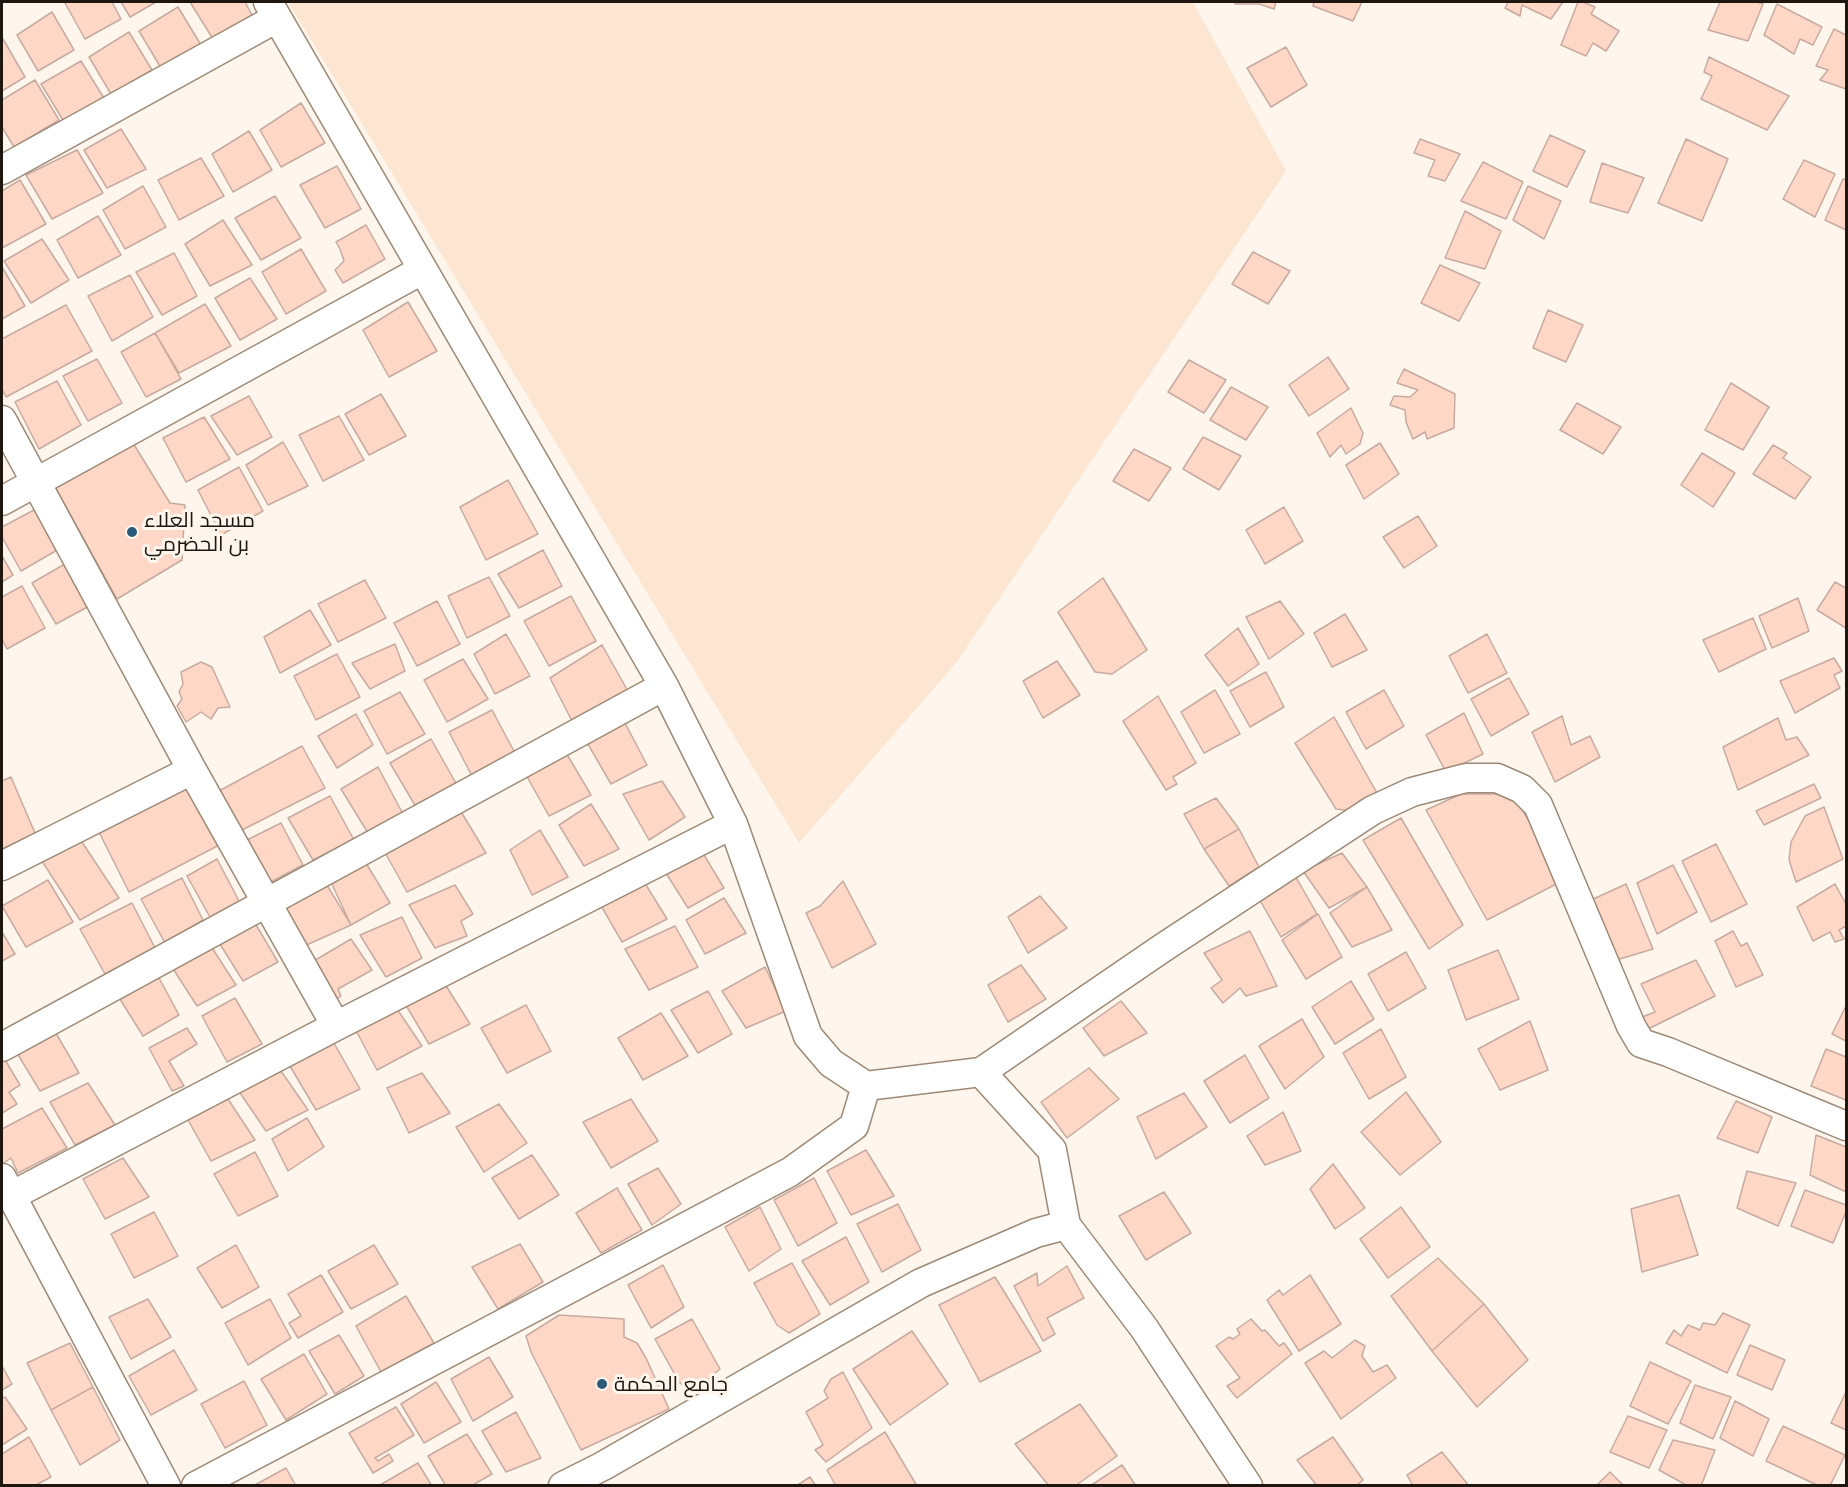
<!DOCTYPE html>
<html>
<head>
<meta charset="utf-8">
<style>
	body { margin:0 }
	#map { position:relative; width:1848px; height:1487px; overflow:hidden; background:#fef5ed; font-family:"Playfair Display",serif }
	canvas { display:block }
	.frame { position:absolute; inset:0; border:3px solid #1e160f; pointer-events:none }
</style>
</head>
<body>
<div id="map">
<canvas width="1848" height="1487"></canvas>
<div class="frame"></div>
</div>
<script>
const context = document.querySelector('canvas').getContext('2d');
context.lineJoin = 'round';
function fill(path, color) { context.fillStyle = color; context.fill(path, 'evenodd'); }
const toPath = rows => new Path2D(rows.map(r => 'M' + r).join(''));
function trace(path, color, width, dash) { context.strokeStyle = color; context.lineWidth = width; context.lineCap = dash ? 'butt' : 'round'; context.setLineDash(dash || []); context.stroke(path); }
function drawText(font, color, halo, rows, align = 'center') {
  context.font = font + ' "Playfair Display",Cairo,serif'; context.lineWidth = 6; context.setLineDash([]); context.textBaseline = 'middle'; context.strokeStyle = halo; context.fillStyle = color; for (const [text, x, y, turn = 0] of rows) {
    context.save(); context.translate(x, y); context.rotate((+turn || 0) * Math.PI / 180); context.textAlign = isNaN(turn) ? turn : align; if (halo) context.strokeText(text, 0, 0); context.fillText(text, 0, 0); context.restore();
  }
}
const built = toPath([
	[288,2,1193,2,1286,171,956,663,799,843]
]);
const building = toPath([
	[68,2,112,2,121,19,85,39,65,3,68,2],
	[121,2,156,2,130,17,121,2],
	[190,2,245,2,253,17,213,39,190,2],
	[1235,2,1276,2,1274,9,1259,4,1235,4,1235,2],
	[1314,2,1362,2,1353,21,1313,6,1314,2],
	[1508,2,1563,2,1551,19,1522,5,1520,16,1505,8,1508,2],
	[1578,2,1583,2,1595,7,1591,14,1619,31,1606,51,1593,43,1586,56,1561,45,1578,2],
	[1720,2,1757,2,1763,4,1748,41,1708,30,1720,2],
	[1777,4,1822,27,1813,45,1800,39,1794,54,1764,35,1777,4],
	[178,7,201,45,161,68,139,31,178,7],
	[52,12,74,50,38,71,17,35,52,12],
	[1834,29,1846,35,1846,89,1820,80,1828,70,1816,66,1834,29],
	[129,32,152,70,111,94,89,57,129,32],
	[3,39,25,77,2,91,2,40,3,39],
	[1286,47,1307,85,1271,107,1247,68,1286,47],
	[1709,57,1789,96,1767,130,1701,99,1712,76,1704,72,1709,57],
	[81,61,107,103,66,125,41,84,81,61],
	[35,80,59,120,14,147,2,127,2,100,35,80],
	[301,103,325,143,281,167,260,130,301,103],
	[121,129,146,169,107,188,84,150,121,129],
	[249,131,272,170,233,192,212,154,249,131],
	[1550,135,1585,151,1567,187,1533,171,1550,135],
	[1420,139,1460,154,1445,181,1428,176,1435,160,1414,153,1420,139],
	[1686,139,1728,159,1702,221,1658,203,1686,139],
	[77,150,103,193,52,219,26,175,77,150],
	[201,158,224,196,179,220,158,180,201,158],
	[1804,160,1835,174,1815,217,1783,199,1804,160],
	[1483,162,1523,182,1506,219,1461,201,1483,162],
	[1602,163,1644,178,1628,213,1590,202,1602,163],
	[337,166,361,209,325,228,300,185,337,166],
	[1843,179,1846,180,1846,230,1825,220,1843,179],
	[20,180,46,224,2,248,2,191,20,180],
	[143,186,166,227,125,249,103,210,143,186],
	[1528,186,1561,201,1544,239,1513,220,1528,186],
	[275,196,301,238,261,260,235,218,275,196],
	[1465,211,1501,231,1485,269,1445,258,1465,211],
	[98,216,121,255,78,278,57,240,98,216],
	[223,220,252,265,210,286,185,244,223,220],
	[366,225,385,259,343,283,335,270,344,261,340,249,336,242,366,225],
	[42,239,69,280,31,303,4,261,42,239],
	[301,249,326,291,286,314,262,272,301,249],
	[1253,252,1290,271,1268,304,1232,284,1253,252],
	[174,253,197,296,162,315,136,272,174,253],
	[1440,265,1480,283,1459,321,1421,303,1440,265],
	[2,267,25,306,2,319,2,267],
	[130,275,153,317,112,341,88,296,130,275],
	[250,278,277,319,240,340,215,298,250,278],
	[408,302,437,351,389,377,363,330,408,302],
	[205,304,231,346,179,373,155,333,205,304],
	[66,305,92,351,6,397,2,389,2,339,66,305],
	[1548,310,1583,325,1566,362,1533,348,1548,310],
	[155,333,181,379,146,397,121,352,155,333],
	[1328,357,1349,389,1309,416,1289,385,1328,357],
	[97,359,122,403,88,421,63,376,97,359],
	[1189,360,1226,380,1204,413,1168,392,1189,360],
	[1404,369,1455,394,1454,428,1427,439,1425,432,1413,439,1406,422,1405,410,1390,405,1394,396,1410,397,1418,390,1397,383,1404,369],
	[57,381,81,425,39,449,15,402,57,381],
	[1731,383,1769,407,1743,450,1705,430,1731,383],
	[1231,387,1268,407,1246,440,1210,420,1231,387],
	[381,394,406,436,369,455,345,414,381,394],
	[249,396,272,437,237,455,211,416,249,396],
	[1577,403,1621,427,1603,454,1560,430,1577,403],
	[1351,408,1363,433,1360,444,1346,454,1341,445,1330,457,1317,433,1351,408],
	[339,416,364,460,323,481,299,435,339,416],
	[204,417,230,459,186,482,163,438,204,417],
	[1203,437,1241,456,1219,490,1183,469,1203,437],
	[283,442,308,486,268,505,246,465,283,442],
	[133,443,170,503,185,505,182,560,117,599,55,487,133,443],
	[1380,443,1399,474,1364,499,1346,465,1380,443],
	[1773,445,1787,453,1783,458,1811,477,1795,499,1753,474,1773,445],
	[1134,449,1171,468,1149,501,1113,481,1134,449],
	[1702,453,1735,473,1713,507,1681,485,1702,453],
	[239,467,263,511,221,535,198,490,239,467],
	[508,480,538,534,486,560,460,507,508,480],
	[1284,507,1303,541,1265,564,1246,530,1284,507],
	[34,510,59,549,21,571,2,537,2,527,34,510],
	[1418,516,1437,546,1404,568,1383,537,1418,516],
	[543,550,562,586,519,608,498,574,543,550],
	[2,556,13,575,2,582,2,556],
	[70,561,93,604,56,624,32,583,70,561],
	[489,577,510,616,467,638,448,596,489,577],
	[1103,578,1147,650,1112,674,1095,672,1058,612,1103,578],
	[365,580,386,618,338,642,318,604,365,580],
	[1835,582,1846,588,1846,628,1817,610,1835,582],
	[22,586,45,628,7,649,2,639,2,597,22,586],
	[571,596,596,641,549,666,524,621,571,596],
	[1798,598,1809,631,1772,648,1759,616,1798,598],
	[437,601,460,644,417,666,394,623,437,601],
	[1280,601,1304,634,1269,659,1246,617,1280,601],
	[310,610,331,645,280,673,264,637,310,610],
	[1345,614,1367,650,1332,667,1314,633,1345,614],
	[1753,618,1766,649,1719,672,1703,640,1753,618],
	[1238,628,1259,664,1228,686,1205,655,1238,628],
	[506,634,530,676,495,694,474,654,506,634],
	[1487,634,1507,673,1468,693,1449,656,1487,634],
	[395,644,405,671,370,689,352,663,395,644],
	[602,645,629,693,574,725,550,678,602,645],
	[337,654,360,697,316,720,294,676,337,654],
	[1834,658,1842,671,1834,675,1840,688,1795,713,1780,681,1834,658],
	[463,659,488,699,447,722,424,680,463,659],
	[1057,661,1080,695,1043,718,1023,681,1057,661],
	[201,662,212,667,230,707,218,708,211,719,201,712,186,722,177,706,182,699,179,692,183,684,181,672,201,662],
	[1266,672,1284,707,1250,727,1230,691,1266,672],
	[1509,678,1529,714,1491,736,1471,699,1509,678],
	[1215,690,1240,734,1204,753,1181,712,1215,690],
	[1384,690,1404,726,1366,749,1346,712,1384,690],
	[400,692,425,734,387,754,364,711,400,692],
	[1158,696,1196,763,1173,777,1177,784,1166,790,1123,721,1158,696],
	[492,710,515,753,472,776,449,732,492,710],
	[1464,713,1483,754,1446,772,1426,735,1464,713],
	[356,714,373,745,337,768,318,736,356,714],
	[1562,716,1571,745,1590,736,1600,757,1555,782,1532,732,1562,716],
	[1334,717,1377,793,1352,811,1336,809,1295,743,1334,717],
	[1778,718,1786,740,1797,737,1809,755,1738,790,1723,747,1778,718],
	[623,719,647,765,611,784,585,739,623,719],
	[431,739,457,785,416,807,390,763,431,739],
	[302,746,325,788,240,831,219,791,302,746],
	[565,751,591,795,549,816,526,775,565,751],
	[378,767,403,814,368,833,341,789,378,767],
	[11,777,35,833,2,849,2,781,11,777],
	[662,781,685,817,649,840,623,794,662,781],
	[1814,784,1821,798,1764,825,1756,811,1814,784],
	[191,785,225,842,129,892,100,834,108,816,191,785],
	[1461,794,1513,794,1564,880,1487,920,1426,810,1461,794],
	[330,796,354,840,313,860,288,818,330,796],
	[1216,798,1239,829,1204,849,1184,814,1216,798],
	[591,804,619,849,584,866,559,825,591,804],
	[1824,807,1843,859,1796,882,1789,860,1791,842,1805,816,1824,807],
	[460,810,486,853,407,892,383,849,460,810],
	[1401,818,1463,925,1429,949,1363,840,1401,818],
	[281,823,303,865,267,884,245,841,281,823],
	[1239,829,1259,867,1229,886,1204,849,1239,829],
	[540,830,568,877,532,895,510,850,540,830],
	[66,841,82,842,119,898,80,920,40,858,66,841],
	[1716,844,1747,904,1711,922,1682,861,1716,844],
	[701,850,724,888,688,908,664,870,701,850],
	[1342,853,1367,887,1329,908,1303,871,1342,853],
	[363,858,390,903,351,925,329,878,363,858],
	[217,859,240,903,211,919,187,876,217,859],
	[1673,865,1697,912,1657,934,1637,883,1673,865],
	[638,872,667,919,622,942,596,897,638,872],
	[1293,872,1317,914,1281,937,1258,897,1293,872],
	[182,878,203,920,165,943,141,899,182,878],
	[48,880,73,922,26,947,2,906,48,880],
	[324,880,351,925,302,947,277,907,324,880],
	[843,881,876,944,832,968,806,913,820,906,843,881],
	[1626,884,1653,949,1613,961,1589,901,1626,884],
	[1835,884,1846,904,1846,926,1839,930,1844,939,1835,942,1830,932,1813,941,1797,907,1835,884],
	[455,885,473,914,461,921,467,936,435,948,409,905,455,885],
	[1367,887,1392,930,1352,947,1330,913,1367,887],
	[1040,896,1067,928,1028,953,1008,917,1040,896],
	[724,898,746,933,705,954,686,920,724,898],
	[132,903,155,948,105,974,80,929,132,903],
	[1318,914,1342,957,1306,979,1282,940,1318,914],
	[402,917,422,958,386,977,360,935,402,917],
	[255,923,278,962,243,981,220,944,255,923],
	[675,926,698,967,649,990,625,949,675,926],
	[1250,931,1277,986,1246,996,1240,988,1223,1003,1211,988,1222,980,1204,953,1250,931],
	[1733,931,1741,946,1747,943,1763,975,1736,987,1715,941,1733,931],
	[2,932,15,954,2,961,2,932],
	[351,939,372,970,338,989,341,996,334,1001,312,962,351,939],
	[209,943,236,985,197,1006,170,964,209,943],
	[1498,950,1519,999,1466,1020,1448,970,1498,950],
	[1406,952,1426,988,1388,1011,1368,974,1406,952],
	[1696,960,1715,996,1642,1032,1637,1019,1655,1012,1641,984,1696,960],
	[1021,965,1046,999,1008,1022,988,985,1021,965],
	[765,967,786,1011,746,1028,722,991,765,967],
	[158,976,179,1015,143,1036,118,996,158,976],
	[443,981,470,1024,429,1044,404,1002,443,981],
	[1351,981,1374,1019,1335,1044,1312,1007,1351,981],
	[708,991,732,1034,698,1053,671,1010,708,991],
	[235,998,262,1044,227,1062,202,1016,235,998],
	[1121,1001,1147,1033,1104,1056,1083,1028,1121,1001],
	[526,1005,551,1051,507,1073,481,1028,526,1005],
	[395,1006,422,1046,377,1070,353,1025,395,1006],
	[1846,1006,1846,1041,1832,1034,1846,1006],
	[661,1013,688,1056,643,1080,618,1038,661,1013],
	[1302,1019,1324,1057,1285,1089,1259,1046,1302,1019],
	[1530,1021,1548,1070,1500,1090,1478,1049,1530,1021],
	[53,1028,79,1073,40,1091,17,1053,53,1028],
	[187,1028,197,1044,169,1061,184,1086,172,1091,149,1048,187,1028],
	[1381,1029,1406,1077,1369,1099,1343,1053,1381,1029],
	[334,1043,360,1089,316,1110,290,1066,334,1043],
	[1826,1049,1846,1057,1846,1100,1811,1086,1826,1049],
	[1245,1055,1269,1098,1230,1123,1204,1081,1245,1055],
	[4,1058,20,1085,9,1092,17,1104,2,1113,2,1059,4,1058],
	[1089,1068,1119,1099,1067,1138,1041,1102,1089,1068],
	[281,1071,308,1110,266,1131,238,1090,281,1071],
	[422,1073,450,1113,409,1133,387,1088,422,1073],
	[88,1083,115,1125,75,1145,50,1102,88,1083],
	[1406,1092,1441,1142,1400,1175,1361,1132,1406,1092],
	[1184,1093,1207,1127,1156,1159,1137,1117,1184,1093],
	[226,1096,255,1140,211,1161,188,1120,226,1096],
	[631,1099,658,1141,611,1168,583,1122,631,1099],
	[1736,1101,1772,1117,1758,1153,1717,1138,1736,1101],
	[499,1104,527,1143,484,1172,456,1127,499,1104],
	[42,1108,67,1148,18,1173,11,1158,2,1164,2,1129,42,1108],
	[1283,1112,1301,1151,1265,1165,1247,1136,1283,1112],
	[307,1118,324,1147,288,1171,272,1139,307,1118],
	[1816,1135,1846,1147,1846,1192,1810,1175,1816,1135],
	[866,1150,894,1196,851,1215,827,1171,866,1150],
	[255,1152,278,1196,238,1216,214,1174,255,1152],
	[532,1155,559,1195,519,1219,492,1178,532,1155],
	[123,1158,149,1197,105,1219,83,1179,123,1158],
	[1333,1164,1365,1208,1335,1229,1310,1189,1333,1164],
	[658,1168,681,1204,652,1225,628,1184,658,1168],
	[1747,1171,1796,1183,1778,1226,1737,1208,1747,1171],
	[814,1178,837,1223,798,1246,774,1200,814,1178],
	[617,1188,642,1230,601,1253,576,1213,617,1188],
	[1805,1190,1846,1205,1846,1212,1833,1243,1791,1226,1805,1190],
	[1164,1192,1191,1233,1146,1260,1119,1216,1164,1192],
	[1679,1195,1698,1255,1642,1272,1631,1209,1679,1195],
	[898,1204,921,1250,882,1272,857,1224,898,1204],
	[760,1207,781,1249,749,1271,725,1227,760,1207],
	[1401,1207,1430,1247,1388,1278,1360,1239,1401,1207],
	[154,1212,178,1256,134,1278,111,1234,154,1212],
	[846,1237,869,1282,830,1305,802,1261,846,1237],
	[520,1244,543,1282,498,1309,472,1267,520,1244],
	[236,1245,259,1287,222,1308,197,1268,236,1245],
	[374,1245,398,1284,351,1309,328,1271,374,1245],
	[1438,1258,1484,1304,1432,1351,1391,1296,1438,1258],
	[792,1263,820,1314,789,1333,777,1325,754,1283,792,1263],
	[663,1265,684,1307,651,1328,628,1285,663,1265],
	[1067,1266,1084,1298,1047,1318,1055,1334,1043,1341,1014,1286,1037,1273,1038,1286,1067,1266],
	[321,1275,343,1312,298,1338,289,1323,301,1316,288,1294,321,1275],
	[1310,1275,1341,1324,1299,1351,1267,1300,1279,1290,1283,1295,1310,1275],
	[995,1277,1041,1351,980,1382,939,1305,995,1277],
	[406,1296,434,1343,381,1372,356,1326,406,1296],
	[148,1299,171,1337,131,1359,109,1317,148,1299],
	[270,1299,291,1338,248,1365,225,1323,270,1299],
	[1484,1304,1528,1360,1477,1407,1432,1351,1484,1304],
	[1723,1313,1750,1325,1727,1373,1666,1343,1674,1330,1681,1336,1688,1325,1700,1330,1703,1323,1715,1325,1723,1313],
	[559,1315,624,1319,624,1337,637,1343,646,1358,669,1409,581,1450,531,1352,526,1336,559,1315],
	[692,1319,720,1369,692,1393,679,1382,655,1339,692,1319],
	[1251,1319,1262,1331,1265,1330,1279,1346,1284,1343,1292,1354,1237,1398,1227,1386,1240,1378,1216,1346,1229,1337,1233,1339,1240,1334,1237,1329,1251,1319],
	[912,1331,948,1384,890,1425,853,1369,912,1331],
	[339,1335,364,1376,335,1394,309,1351,339,1335],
	[1355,1340,1365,1346,1362,1356,1373,1372,1387,1365,1396,1378,1341,1419,1305,1363,1324,1351,1332,1358,1355,1340],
	[70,1343,93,1387,51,1410,27,1363,70,1343],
	[1750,1345,1785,1360,1772,1390,1737,1375,1750,1345],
	[174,1350,197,1390,151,1415,129,1376,174,1350],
	[304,1354,327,1394,286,1420,261,1379,304,1354],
	[489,1357,513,1397,473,1421,451,1379,489,1357],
	[1650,1362,1691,1381,1668,1424,1630,1406,1650,1362],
	[2,1366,12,1384,2,1390,2,1366],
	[843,1372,872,1428,826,1462,815,1450,823,1445,806,1412,828,1398,824,1391,831,1379,843,1372],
	[244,1381,267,1425,225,1448,201,1404,244,1381],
	[436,1382,461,1422,424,1443,401,1404,436,1382],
	[1695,1385,1731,1397,1713,1439,1680,1423,1695,1385],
	[93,1387,120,1440,80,1465,51,1410,93,1387],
	[1846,1392,1846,1430,1831,1423,1846,1392],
	[5,1397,27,1429,2,1445,2,1398,5,1397],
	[1735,1401,1769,1419,1753,1456,1720,1438,1735,1401],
	[1080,1404,1117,1456,1075,1486,1049,1486,1015,1444,1080,1404],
	[396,1407,414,1435,375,1458,378,1461,389,1454,393,1461,373,1473,349,1433,396,1407],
	[516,1412,541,1458,506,1472,482,1431,516,1412],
	[1628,1416,1667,1430,1649,1468,1610,1452,1628,1416],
	[1783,1426,1845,1455,1830,1486,1819,1486,1766,1461,1783,1426],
	[885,1432,917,1486,836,1486,827,1470,885,1432],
	[467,1434,492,1474,471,1486,446,1486,428,1456,467,1434],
	[29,1437,51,1477,34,1486,2,1486,2,1454,29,1437],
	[1333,1437,1363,1480,1356,1486,1317,1486,1297,1460,1333,1437],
	[1673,1440,1715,1450,1701,1486,1688,1486,1659,1470,1673,1440],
	[1442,1452,1469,1486,1413,1486,1407,1475,1442,1452],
	[418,1463,432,1486,381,1486,380,1485,418,1463],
	[1122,1465,1136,1486,1090,1486,1122,1465],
	[286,1468,296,1486,253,1486,286,1468],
	[1610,1472,1624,1486,1596,1486,1610,1472],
	[810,1477,816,1486,796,1486,810,1477]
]);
const street = toPath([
	[268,2,664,686,733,824,808,1036,831,1063,866,1086],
	[2,170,277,18],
	[2,420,192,770,336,1026],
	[2,501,422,270],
	[2,866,192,770],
	[2,1047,664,686],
	[981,1072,1164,947,1373,810,1412,792,1466,778,1497,778,1522,789,1538,805,1631,1026,1641,1043,1668,1052,1846,1126],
	[2,1178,166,1486],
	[11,1196,336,1026,733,824],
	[196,1486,790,1172,854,1126,866,1086,981,1072,1052,1150,1066,1225],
	[563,1486,603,1466,921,1283,1036,1233,1066,1225,1144,1328,1248,1486]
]);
const markers = [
	[132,532,6,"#2b5b79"],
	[602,1384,6,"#2b5b79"]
];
const poiNames = [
	["مسجد العلاء",144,520],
	["بن الحضرمي",144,544],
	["جامع الحكمة",614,1384]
];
fill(built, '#fce6d1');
fill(building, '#ffd7c6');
trace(building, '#c7aba0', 1.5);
trace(street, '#9d8976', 31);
trace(street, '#fff', 28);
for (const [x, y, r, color] of markers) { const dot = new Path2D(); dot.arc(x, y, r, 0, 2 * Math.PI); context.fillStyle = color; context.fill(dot); trace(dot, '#fef5ed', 2); }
drawText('21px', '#1e160f', '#fef5ed', poiNames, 'left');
</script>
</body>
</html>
